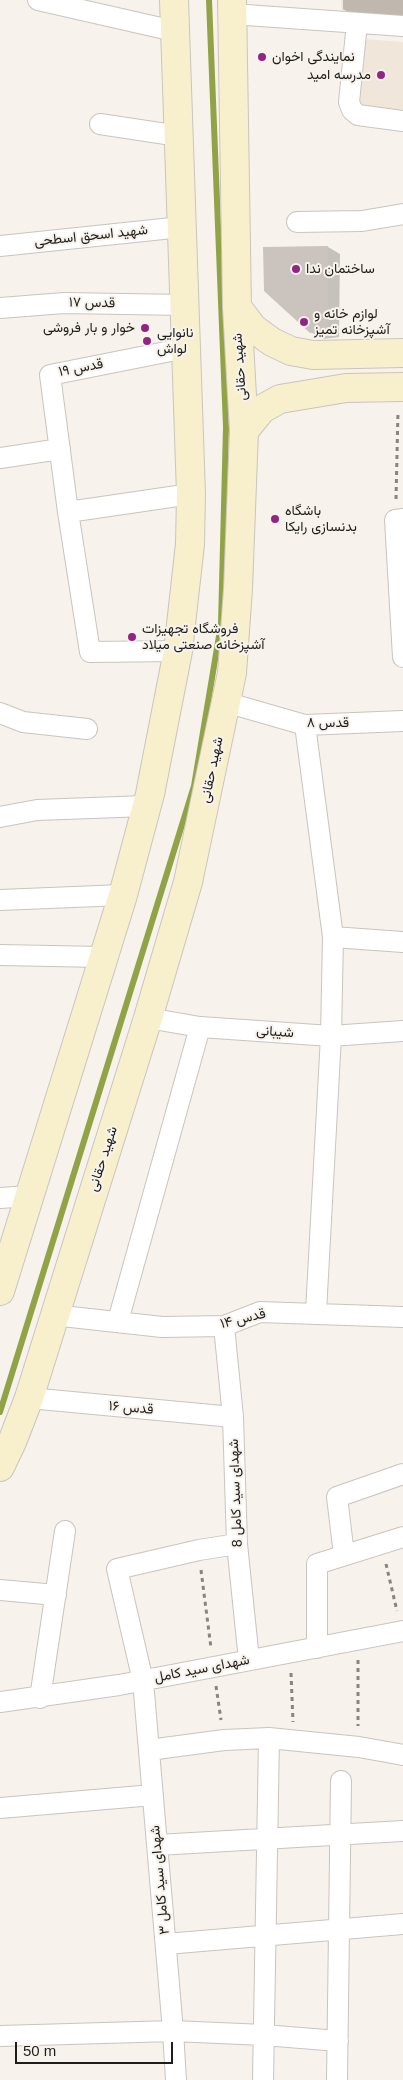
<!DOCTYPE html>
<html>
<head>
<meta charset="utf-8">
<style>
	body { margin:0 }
	#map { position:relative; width:403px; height:2080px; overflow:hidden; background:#f7f3ec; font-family:Arial,sans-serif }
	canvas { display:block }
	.scale { position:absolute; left:15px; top:2042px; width:158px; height:22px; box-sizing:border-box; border:2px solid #1f1d1b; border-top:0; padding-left:6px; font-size:15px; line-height:18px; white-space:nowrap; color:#1f1d1b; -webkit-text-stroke:4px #f7f3ec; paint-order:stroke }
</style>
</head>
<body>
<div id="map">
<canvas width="403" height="2080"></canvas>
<div class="scale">50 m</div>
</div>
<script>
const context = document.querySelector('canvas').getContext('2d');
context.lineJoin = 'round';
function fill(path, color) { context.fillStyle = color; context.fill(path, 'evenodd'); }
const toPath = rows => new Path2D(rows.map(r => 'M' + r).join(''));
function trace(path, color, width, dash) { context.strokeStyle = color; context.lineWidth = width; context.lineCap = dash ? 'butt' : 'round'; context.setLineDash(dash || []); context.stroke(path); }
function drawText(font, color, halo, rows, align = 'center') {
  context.font = font + ' Arial,Vazirmatn,sans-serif'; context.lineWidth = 4; context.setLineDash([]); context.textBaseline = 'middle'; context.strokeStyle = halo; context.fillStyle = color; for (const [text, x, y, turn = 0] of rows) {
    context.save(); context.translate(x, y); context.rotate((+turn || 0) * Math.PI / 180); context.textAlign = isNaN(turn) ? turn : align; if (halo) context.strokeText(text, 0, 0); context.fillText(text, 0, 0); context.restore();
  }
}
const built = toPath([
	[341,0,403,0,403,16,342,12],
	[364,39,403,42,403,114,355,108]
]);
const shadow = toPath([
	[343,0,403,0,403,20,355,16,343,9],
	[328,247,340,254,339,337,323,339,311,332,264,248]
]);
const stream = toPath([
	[0,1412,194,786,221,624,226,427,209,0]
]);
const building = toPath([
	[328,246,328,331,310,333,264,291,263,247]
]);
const path = toPath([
	[396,499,398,411],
	[386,1564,397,1611],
	[201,1570,211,1648],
	[358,1660,358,1726],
	[291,1673,293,1722],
	[216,1686,221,1720]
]);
const minor = toPath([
	[38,0,174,31],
	[246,15,403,26],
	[357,23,349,102,352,110,358,115,403,121],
	[100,124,179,136],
	[297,222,362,221,403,214],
	[0,246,182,227],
	[0,308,64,303,185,305],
	[0,458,60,449],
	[68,512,191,494],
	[403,519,395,520,403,657],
	[178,651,90,652,68,512,50,375,186,348],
	[225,702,305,725,403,721],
	[0,713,23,722,87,729],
	[305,725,333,937,331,1036,316,1312],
	[0,817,37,810,146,806],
	[0,900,123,895],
	[333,937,403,942],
	[0,955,103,957],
	[148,1018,200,1027,331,1036,403,1031],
	[0,1198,29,1196],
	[53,1315,162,1327,224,1326,260,1312,403,1317],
	[118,1321,200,1027],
	[224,1326,233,1417,237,1544,249,1660],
	[29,1398,233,1417],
	[344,1555,337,1497,403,1474],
	[0,1590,56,1595],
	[317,1648,317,1564,403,1537],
	[40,1698,65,1531],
	[0,1702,119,1685,403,1631],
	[149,1750,224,1740,269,1738,359,1747,403,1755],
	[0,1808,153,1795],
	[157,1845,403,1831],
	[166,1944,403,1924],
	[0,2036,173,2031,264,2035,338,2041],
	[176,2080,173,2031,143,1681,117,1569,199,1550,237,1544],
	[263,2080,269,1738],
	[337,2080,341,1781]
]);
const secondary = toPath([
	[237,307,253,328,272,342,291,351,313,355,403,353],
	[244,431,262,409,280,399,346,388,403,387],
	[0,1291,123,895,150,794,178,651,190,544,191,494,174,0],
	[0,1467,12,1442,29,1398,148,1018,188,882,232,673,238,589,244,431,237,307,232,0]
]);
const markers = [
	[262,57,5,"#942484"],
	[381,75,5,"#942484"],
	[296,269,5,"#942484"],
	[304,322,5,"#942484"],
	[145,328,5,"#942484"],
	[147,341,5,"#942484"],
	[275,519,5,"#942484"],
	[132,637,5,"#942484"]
];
const poiNames = [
	["نمایندگی اخوان",272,57],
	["مدرسه امید",371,75,"right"],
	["ساختمان ندا",306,269],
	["لوازم خانه و",314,314],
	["آشپزخانه تمیز",314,330],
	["خوار و بار فروشی",135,328,"right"],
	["نانوایی",157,333],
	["لواش",157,349],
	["باشگاه",285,511],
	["بدنسازی رایکا",285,527],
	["فروشگاه تجهیزات",142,629],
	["آشپزخانه صنعتی میلاد",142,645]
];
const streetNames = [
	["شهید اسحق اسطحی",91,236,-6],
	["قدس ۱۷",92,303,1],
	["شهید حقانی",240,367,-94],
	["قدس ۱۹",81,368,-11],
	["قدس ۸",328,723],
	["شهید حقانی",212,770,-78],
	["شیبانی",275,1032,4],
	["شهید حقانی",103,1159,-72],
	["قدس ۱۴",243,1319,-14],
	["قدس ۱۶",131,1408,5],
	["شهدای سید کامل 8",236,1493,-92],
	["شهدای سید کامل",202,1669,-11],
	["شهدای سید کامل ۳",160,1880,-95]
];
fill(built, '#f0e7da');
fill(shadow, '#0003');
trace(stream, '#91a346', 6);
fill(building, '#cac3be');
trace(minor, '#c9c4be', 22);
trace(secondary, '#c9c4be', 30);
trace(path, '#888581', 3, [4, 4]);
trace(minor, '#fff', 20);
trace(secondary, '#f8f0cc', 28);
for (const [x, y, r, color] of markers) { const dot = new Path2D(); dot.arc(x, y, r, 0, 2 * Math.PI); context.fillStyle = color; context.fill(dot); trace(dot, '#f7f3ec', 2); }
drawText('14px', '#1f1d1b', '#f7f3ec', poiNames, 'left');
drawText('14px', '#1f1d1b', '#f7f3ec', streetNames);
</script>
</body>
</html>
